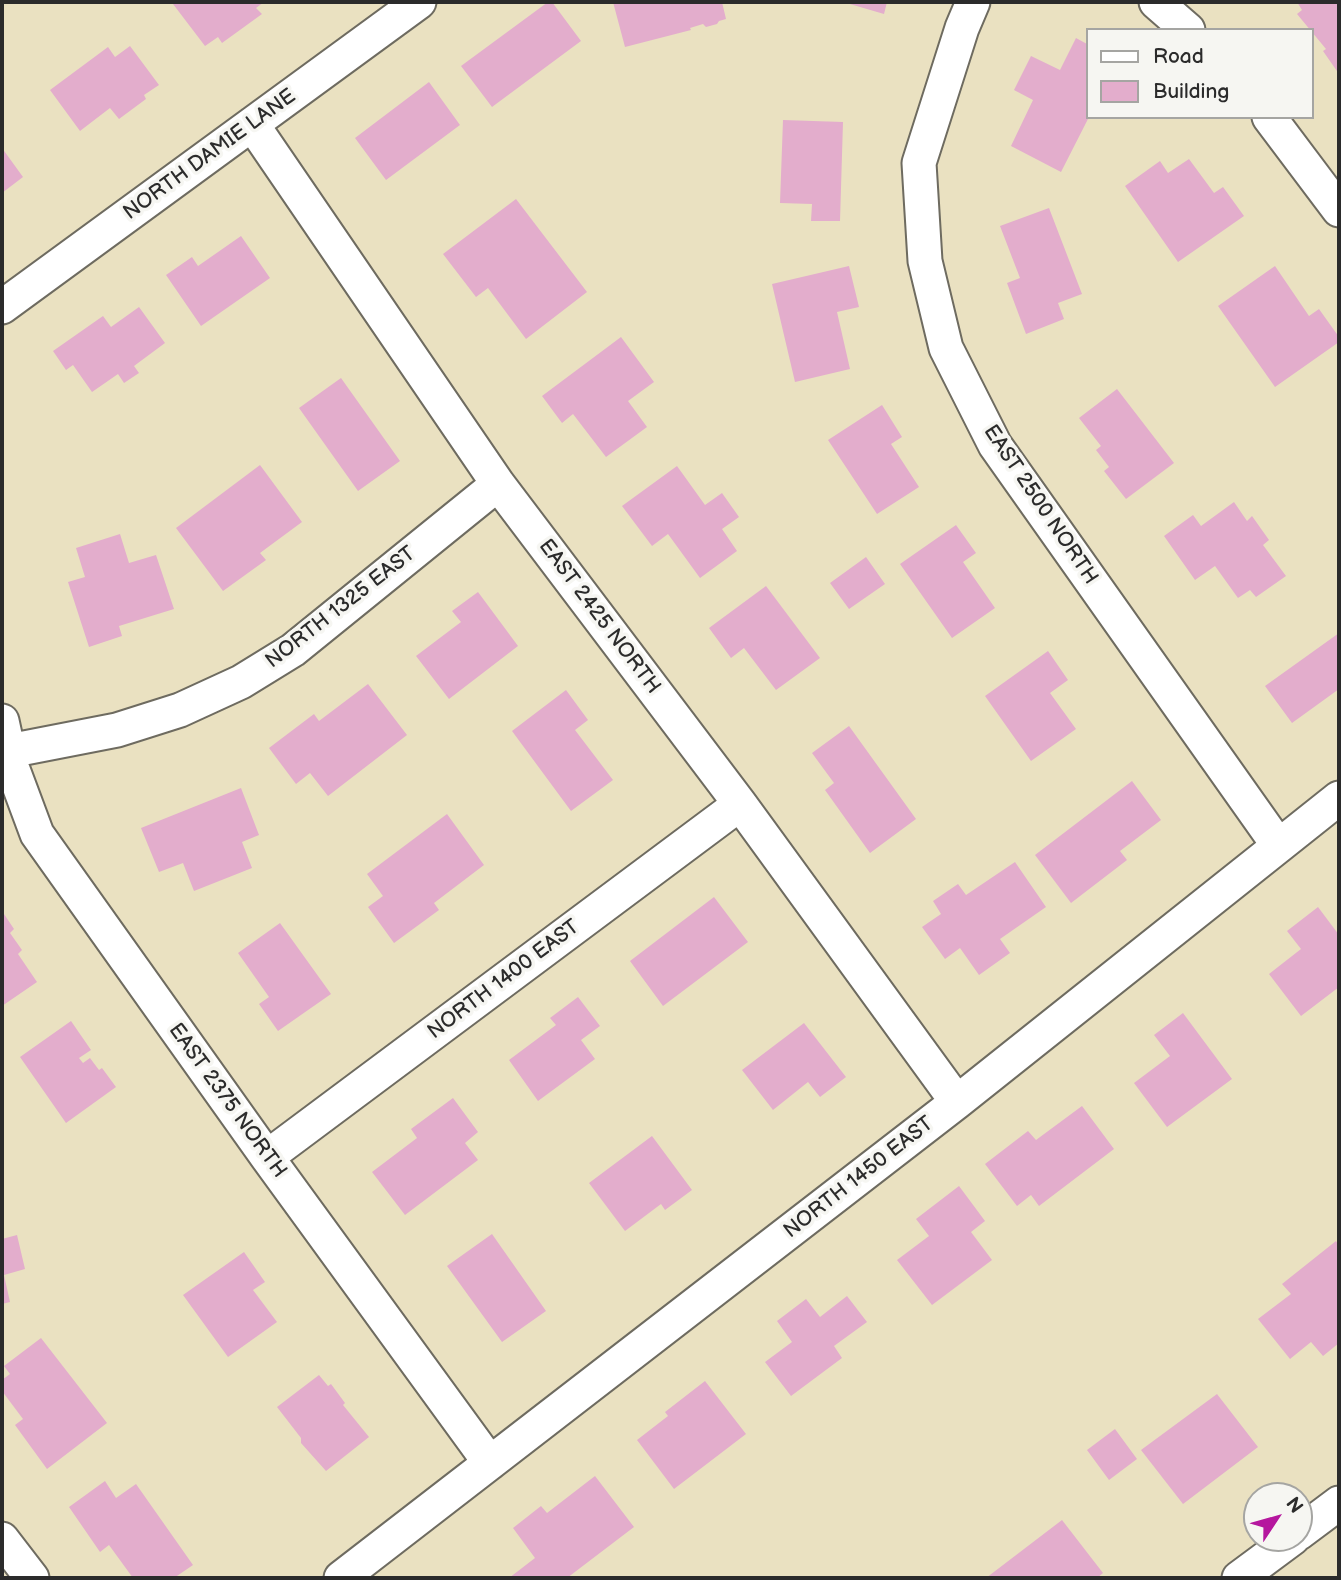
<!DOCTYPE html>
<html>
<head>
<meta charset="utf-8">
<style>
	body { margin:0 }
	#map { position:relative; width:1341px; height:1580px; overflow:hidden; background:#eae1c1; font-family:"Balsamiq Sans",sans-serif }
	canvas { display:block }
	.frame { position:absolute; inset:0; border:4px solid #2b2b2b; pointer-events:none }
	.legend { position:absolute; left:1086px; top:28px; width:228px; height:91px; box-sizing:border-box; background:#f6f6f2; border:2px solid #a5a5a2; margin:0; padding:9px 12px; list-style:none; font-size:21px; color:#2b2b2b }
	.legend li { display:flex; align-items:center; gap:14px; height:35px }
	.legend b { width:35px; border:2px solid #a5a5a2 }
	.north { position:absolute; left:1243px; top:1482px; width:70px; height:70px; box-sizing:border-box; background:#f6f6f2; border:2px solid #a5a5a2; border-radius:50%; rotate:54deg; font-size:19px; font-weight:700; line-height:28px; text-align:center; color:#2b2b2b }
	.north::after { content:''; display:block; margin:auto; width:24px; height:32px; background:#b5179e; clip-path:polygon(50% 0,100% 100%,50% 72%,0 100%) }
</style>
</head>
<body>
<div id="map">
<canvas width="1341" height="1580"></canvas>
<div class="frame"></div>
<ul class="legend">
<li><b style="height:9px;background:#fff"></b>Road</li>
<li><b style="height:19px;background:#e3adcc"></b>Building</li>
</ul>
<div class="north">N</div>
</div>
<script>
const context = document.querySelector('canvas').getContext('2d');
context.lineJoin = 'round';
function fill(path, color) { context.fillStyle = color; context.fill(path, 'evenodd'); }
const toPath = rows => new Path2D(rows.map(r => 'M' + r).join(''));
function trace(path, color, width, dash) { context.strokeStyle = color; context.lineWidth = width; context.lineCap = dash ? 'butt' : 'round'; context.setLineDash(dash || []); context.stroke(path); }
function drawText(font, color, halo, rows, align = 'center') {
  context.font = font + ' "Balsamiq Sans",sans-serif'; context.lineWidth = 7; context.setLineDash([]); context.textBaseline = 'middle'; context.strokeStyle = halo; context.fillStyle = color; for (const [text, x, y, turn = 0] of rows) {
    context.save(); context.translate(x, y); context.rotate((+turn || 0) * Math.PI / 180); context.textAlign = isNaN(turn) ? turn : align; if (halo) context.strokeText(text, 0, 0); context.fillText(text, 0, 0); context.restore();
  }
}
const building = toPath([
	[176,2,264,2,256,8,262,14,222,43,218,37,205,46,173,4],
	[548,2,552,2,581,41,492,107,461,66],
	[613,2,722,2,726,19,719,21,717,24,706,27,703,24,690,28,691,30,625,47],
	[843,2,887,2,884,14],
	[1297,2,1339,2,1339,74,1323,51,1326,49,1297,14,1302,10],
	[1076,38,1087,44,1089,117,1061,172,1011,146,1033,100,1014,90,1031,56,1060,70],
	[130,46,159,85,144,95,146,99,119,119,110,108,80,131,50,90,108,47,115,57],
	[429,82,460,125,386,180,355,138],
	[783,120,843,122,840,221,811,221,812,204,780,203],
	[2,148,23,177,2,193],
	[1189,159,1214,193,1223,187,1244,216,1178,262,1125,186,1160,161,1168,173],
	[516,199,587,292,526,339,488,288,476,297,443,254],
	[1049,208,1082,294,1058,303,1064,319,1026,334,1007,283,1020,278,1000,226],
	[241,236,270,278,201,326,166,275,192,257,198,266],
	[849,266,859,307,837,312,850,369,795,382,772,284],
	[1275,266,1309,316,1319,309,1339,337,1339,342,1275,387,1218,306],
	[139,307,165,343,134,366,139,373,124,383,118,374,92,392,73,365,66,370,53,351,103,316,111,327],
	[621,337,654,382,628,401,647,427,606,457,573,414,562,423,542,396],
	[341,378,400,461,358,491,299,408],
	[1117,389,1174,463,1126,499,1104,471,1109,467,1096,450,1101,446,1079,418],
	[882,405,902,437,891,444,919,487,877,514,828,440],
	[260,465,302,522,260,553,266,560,223,591,176,528],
	[677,466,705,505,722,493,739,517,722,529,737,551,700,578,668,534,652,546,622,506],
	[1234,502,1247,521,1252,516,1269,540,1263,545,1286,576,1256,597,1250,590,1238,598,1215,566,1195,580,1164,536,1193,515,1201,526],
	[956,525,976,553,963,562,995,608,952,638,900,564],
	[120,534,129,563,156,555,174,609,119,626,122,636,89,647,68,582,85,577,76,548],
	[866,557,885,584,849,609,830,583],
	[766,586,820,658,776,690,744,648,731,658,709,628],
	[478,592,518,646,449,699,416,656,461,622,452,611],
	[1339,633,1339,689,1292,723,1265,686],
	[1048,651,1068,680,1050,693,1076,729,1031,761,985,696],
	[368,684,407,735,328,796,310,773,296,784,269,748,314,714,319,721],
	[566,690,588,720,575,730,613,780,571,811,512,731],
	[849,726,916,819,870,853,825,790,834,783,812,753],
	[1132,781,1161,820,1120,851,1127,860,1071,903,1035,855],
	[241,788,259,835,242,842,252,868,194,891,183,863,159,872,141,828],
	[447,814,484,865,434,903,439,910,394,943,368,907,383,896,367,874],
	[1015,862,1046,907,1000,939,1010,953,979,975,960,948,945,959,922,927,941,914,933,901,958,884,966,895],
	[714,897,748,942,663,1006,630,961],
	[1318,907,1339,935,1339,987,1301,1016,1269,974,1301,949,1287,931],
	[2,911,14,929,10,933,22,950,18,954,37,982,2,1006],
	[280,923,331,994,278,1031,259,1004,269,997,238,953],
	[578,997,600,1026,581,1040,595,1059,538,1101,509,1060,556,1025,550,1018],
	[1183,1013,1232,1079,1167,1127,1134,1083,1170,1056,1154,1035],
	[71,1021,91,1050,79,1058,83,1063,90,1058,99,1070,102,1068,116,1087,66,1123,20,1057],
	[804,1023,846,1077,820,1097,808,1082,773,1110,742,1070],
	[453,1098,478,1132,465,1143,478,1160,405,1215,372,1172,417,1138,411,1129],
	[1082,1106,1114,1149,1039,1206,1031,1195,1017,1206,985,1164,1028,1131,1036,1140],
	[652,1136,692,1190,665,1210,661,1204,625,1231,589,1183],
	[959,1186,985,1221,971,1232,992,1260,932,1305,897,1260,929,1236,916,1219],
	[492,1234,546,1311,502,1342,447,1266],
	[17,1235,25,1269,4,1275,10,1302,2,1304,2,1239],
	[1336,1241,1339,1246,1339,1343,1323,1356,1311,1342,1290,1359,1258,1319,1291,1294,1282,1284],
	[244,1252,265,1282,253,1290,277,1322,228,1357,183,1295],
	[847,1296,867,1322,834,1346,842,1358,791,1396,765,1362,792,1342,777,1321,806,1299,820,1317],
	[41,1338,107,1423,47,1469,15,1425,23,1419,2,1391,2,1380,10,1374,4,1366],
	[319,1375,328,1386,331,1384,345,1403,343,1405,369,1437,326,1471,301,1443,301,1438,277,1407],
	[705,1381,746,1434,674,1489,637,1440,668,1416,665,1412],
	[1217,1394,1258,1447,1183,1504,1141,1450],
	[1115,1429,1137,1459,1109,1480,1087,1450],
	[595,1476,634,1527,567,1578,509,1578,535,1558,513,1528,541,1506,547,1513],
	[105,1481,116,1498,136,1484,193,1565,174,1578,133,1578,109,1545,100,1552,69,1507],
	[1062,1520,1103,1573,1097,1578,986,1578]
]);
const minor = toPath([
	[973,2,962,28,919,163,925,261,946,348,995,445,1278,845],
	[1156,2,1188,30],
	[1269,117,1339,210],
	[252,124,498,484,740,804,957,1102],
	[2,307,419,2],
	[2,721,12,767,37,834,267,1157,490,1463],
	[9,751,117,730,180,710,241,682,293,650,498,484],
	[267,1157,740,804],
	[1299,1533,1339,1503],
	[2,1539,32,1578],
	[341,1578,957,1102,1339,798],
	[1239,1578,1293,1538]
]);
const streetNames = [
	["NORTH DAMIE LANE",210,155,-36],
	["EAST 2500 NORTH",1040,505,56],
	["NORTH 1325 EAST",341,608,-38],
	["EAST 2425 NORTH",599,617,53],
	["NORTH 1400 EAST",504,980,-37],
	["EAST 2375 NORTH",227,1101,54],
	["NORTH 1450 EAST",859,1178,-38]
];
fill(building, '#e3adcc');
trace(minor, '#6e6b60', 37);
trace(minor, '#fff', 33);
drawText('21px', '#2b2b2b', '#f6f6f2', streetNames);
</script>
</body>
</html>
